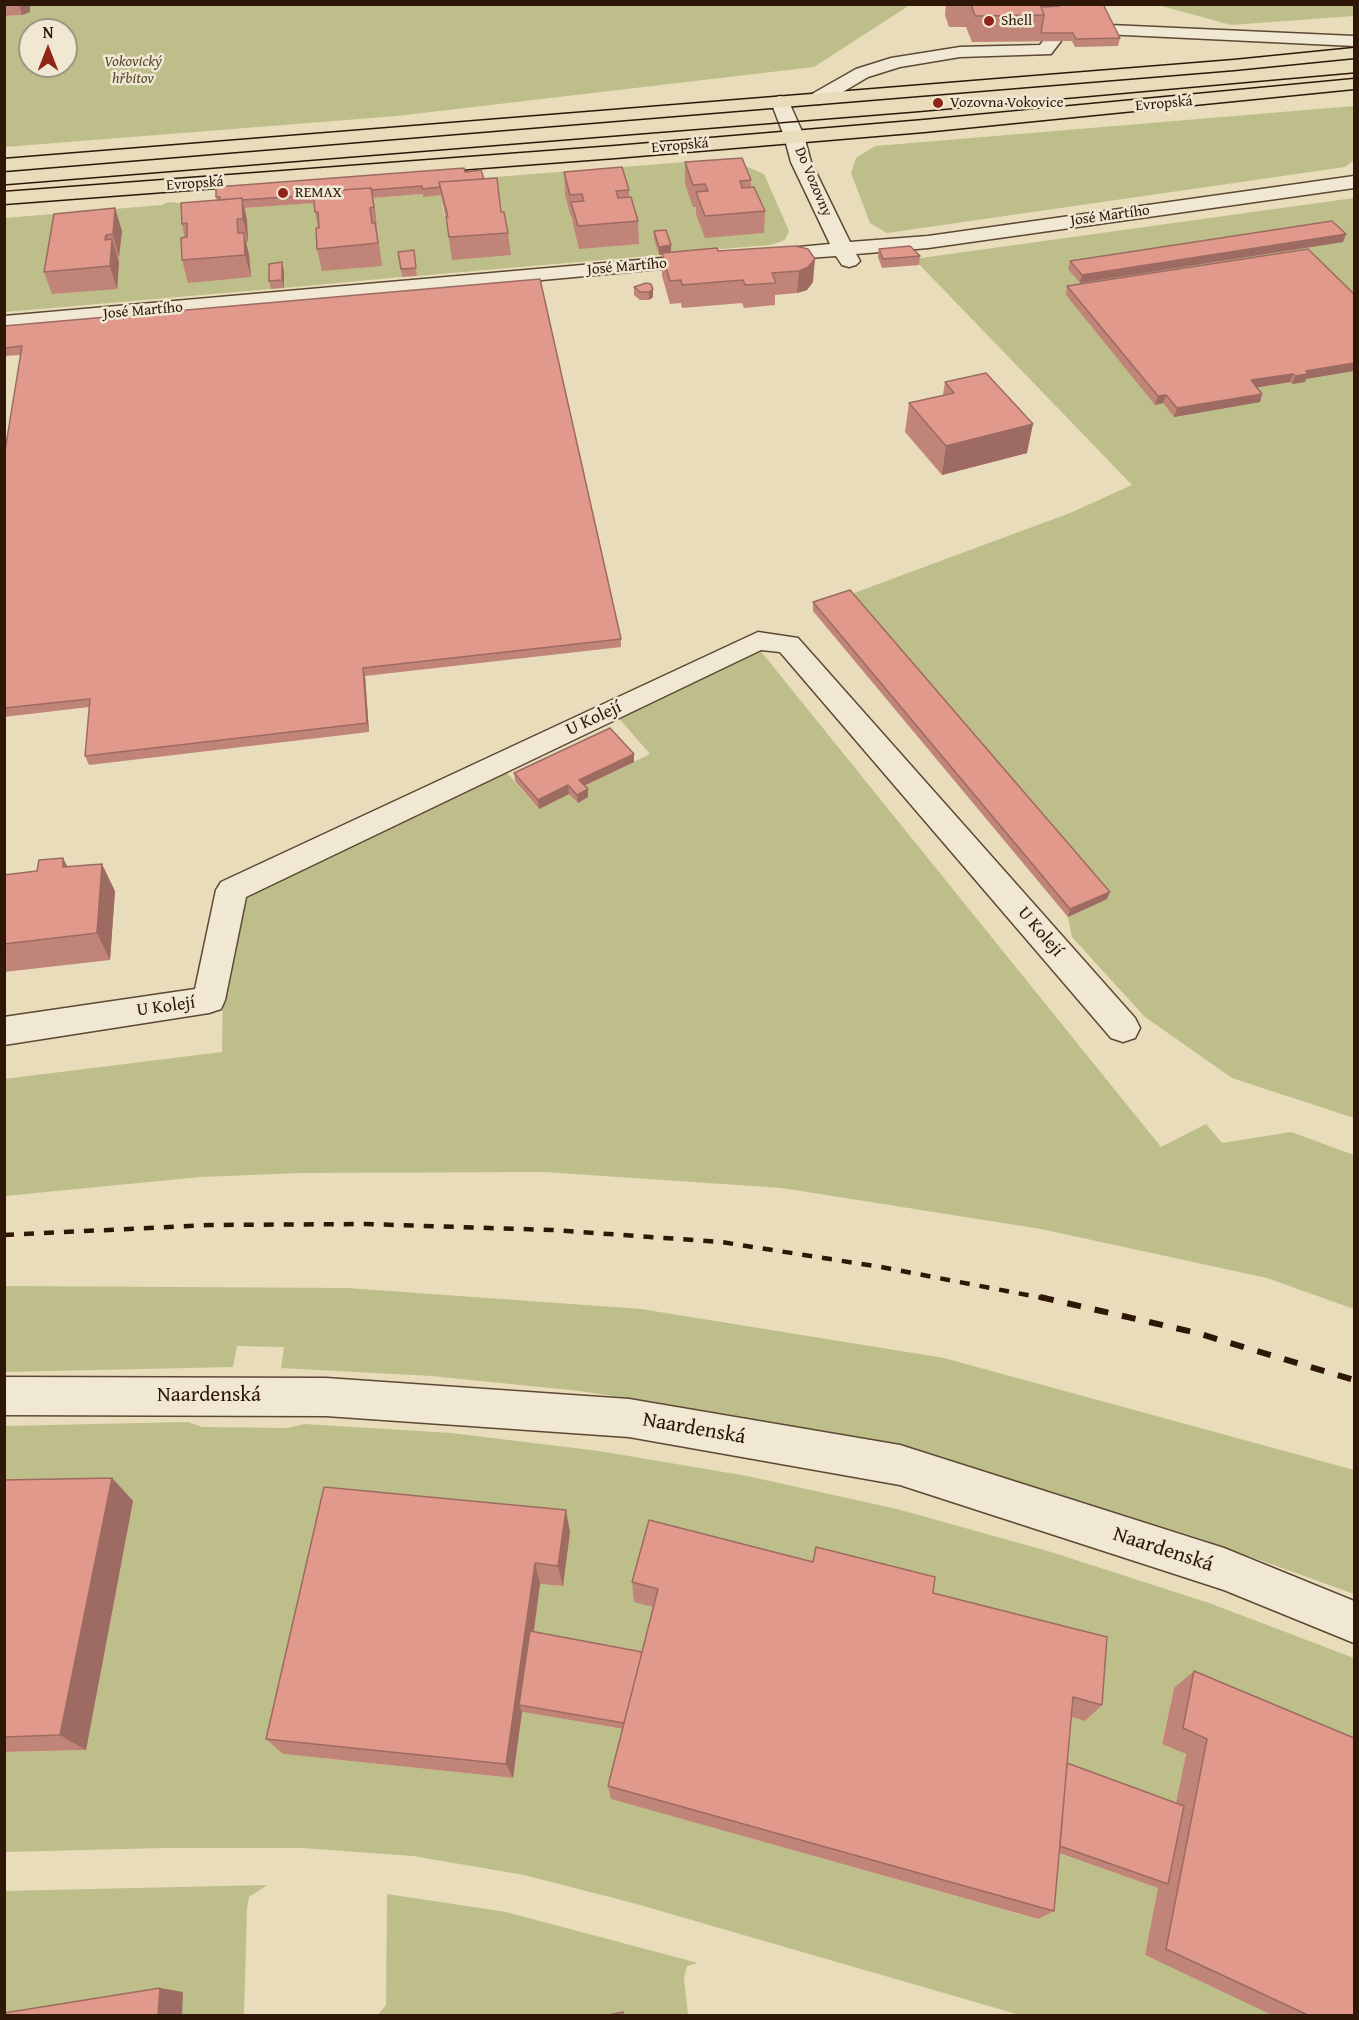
<!DOCTYPE html>
<html>
<head>
<meta charset="utf-8">
<style>
	body { margin:0 }
	#map { position:relative; width:1359px; height:2020px; overflow:hidden; background:#e8dcbb; font-family:"Gentium Book Plus",serif }
	canvas { display:block }
	.frame { position:absolute; inset:0; border:6px solid #2e1706; pointer-events:none }
	.north { position:absolute; left:18px; top:18px; width:60px; height:60px; box-sizing:border-box; background:#f0e8d3; border:2px solid #a29481; border-radius:50%; rotate:0deg; font-size:16px; font-weight:700; line-height:24px; text-align:center; color:#2e1706 }
	.north::after { content:''; display:block; margin:auto; width:21px; height:27px; background:#8f2418; clip-path:polygon(50% 0,100% 100%,50% 72%,0 100%) }
</style>
</head>
<body>
<div id="map">
<canvas width="1359" height="2020"></canvas>
<div class="frame"></div>
<div class="north">N</div>
</div>
<script>
const context = document.querySelector('canvas').getContext('2d');
context.lineJoin = 'round';
function fill(path, color) { context.fillStyle = color; context.fill(path, 'evenodd'); }
const toPath = rows => new Path2D(rows.map(r => 'M' + r).join(''));
function trace(path, color, width, dash) { context.strokeStyle = color; context.lineWidth = width; context.lineCap = dash ? 'butt' : 'round'; context.setLineDash(dash || []); context.stroke(path); }
function drawText(font, color, halo, rows, align = 'center') {
  context.font = font + ' "Gentium Book Plus",serif'; context.lineWidth = 5; context.setLineDash([]); context.textBaseline = 'middle'; context.strokeStyle = halo; context.fillStyle = color; for (const [text, x, y, turn = 0] of rows) {
    context.save(); context.translate(x, y); context.rotate((+turn || 0) * Math.PI / 180); context.textAlign = isNaN(turn) ? turn : align; if (halo) context.strokeText(text, 0, 0); context.fillText(text, 0, 0); context.restore();
  }
}
const green = toPath([
	[30,5,910,5,814,67,397,116,5,147,5,14,5,16,22,15,29,12],
	[30,30,66,30,66,66,30,66],
	[1158,5,1354,5,1354,16,1231,25],
	[1354,106,1354,160,1345,167,887,233,870,223,851,173,856,158,875,146],
	[712,160,738,163,764,174,789,231,785,240,771,245,671,253,654,239,659,255,417,276,415,259,400,260,402,277,284,288,284,271,271,289,5,312,5,218,162,205,168,202,181,203,218,200,222,210,423,194,423,196,482,178],
	[499,200,502,219,446,223,442,204],
	[247,221,244,256,249,256,250,277,188,260],
	[1354,198,1354,1118,1232,1078,1145,1017,1072,937,1068,917,1106,899,846,596,1070,513,1132,485,914,259],
	[759,649,1161,1147,1206,1124,1222,1143,1291,1132,1354,1155,1354,1309,1267,1278,1041,1229,782,1188,544,1172,301,1173,200,1177,5,1196,4,1079,222,1052,223,974,227,895,501,766,538,808,569,793,578,803,579,788,650,754,616,715],
	[4,1286,347,1288,641,1309,944,1358,1354,1470,1354,1594,1199,1538,1039,1488,884,1447,731,1415,580,1391,431,1376,281,1368,284,1347,237,1346,233,1367,5,1372],
	[188,1422,202,1427,288,1428,304,1424,451,1433,599,1451,747,1476,897,1509,1051,1552,1209,1603,1354,1658,1354,1764,1174,1688,1162,1743,1186,1754,1175,1811,1053,1766,1057,1713,1085,1721,1090,1655,923,1613,925,1597,811,1568,808,1583,650,1542,634,1601,659,1609,646,1660,532,1639,540,1584,563,1586,570,1532,337,1510,283,1754,513,1778,522,1712,628,1730,612,1799,1037,1919,1044,1848,1159,1888,1145,1955,1274,2015,1020,2015,633,1903,524,1875,413,1856,302,1848,164,1848,5,1852,4,1752,86,1750,133,1501,5,1504,5,1426],
	[267,1885,249,1897,247,1909,244,2015,5,2015,4,1891],
	[387,1894,506,1912,698,1963,687,1966,684,1978,688,2015,377,2016,386,2005]
]);
const minor = toPath([
	[1110,25,1354,36,1354,46,1104,34,1101,30,1104,26,1110,25],
	[1052,36,1058,37,1061,41,1051,54,960,57,900,67,868,77,826,102,819,104,812,102,810,98,812,94,856,69,891,58,960,47,1040,45,1046,37,1052,36],
	[780,96,787,98,789,102,804,136,811,162,850,242,928,236,1354,176,1354,188,928,248,856,254,860,261,856,265,849,267,842,265,836,256,764,261,757,259,754,255,757,251,830,244,791,162,784,136,771,102,773,98,780,96],
	[707,254,714,256,717,260,714,264,4,330,4,316,707,254],
	[758,632,798,638,1135,1018,1140,1028,1135,1038,1123,1042,1111,1038,780,652,761,650,246,897,225,1000,221,1009,209,1013,4,1045,4,1017,195,989,216,890,221,882,758,632],
	[4,1377,326,1378,629,1399,900,1445,1224,1548,1354,1601,1354,1643,1224,1590,900,1485,629,1437,326,1416,4,1415,4,1377]
]);
const major = toPath([
	[1354,48,1354,58,1234,70,4,171,4,159,1234,60,1354,48],
	[1354,79,1354,89,924,132,615,158,4,204,4,192,615,146,924,120,1354,79]
]);
const tram = toPath([
	[4,185,916,112,1354,73]
]);
const railFar1 = toPath([
	[4,1235,209,1225,365,1224,552,1230,721,1242,881,1267,1048,1299]
]);
const rail = toPath([
	[1040,1297,1197,1333,1354,1380]
]);
const wall = toPath([
	[4,4,30,4,30,12,22,15,5,16],
	[946,4,1040,4,1041,7,1055,6,1056,4,1103,4,1120,38,1118,46,1075,47,1072,41,972,42,966,27,949,27,945,15],
	[685,162,751,180,751,187,765,211,764,233,705,238,696,214,696,207,693,207,685,184],
	[465,172,484,179,501,212,508,233,511,255,452,260,446,219,441,195,423,197,423,194,373,198,382,266,322,271,317,249,318,228,314,203,245,208,247,221,248,242,246,242,249,255,251,277,188,283,182,260,185,238,182,224,217,200,216,197],
	[564,172,629,190,629,197,638,221,639,244,579,249,573,224,572,217,571,217,565,194],
	[115,208,122,231,119,257,118,257,119,262,117,289,52,294,44,272],
	[654,231,671,245,671,252,718,251,795,246,813,282,807,290,797,293,775,295,775,305,744,308,742,303,682,308,681,303,670,304,662,276,662,254,659,255,654,239],
	[1346,234,1343,242,1080,283,1068,269,1070,261],
	[879,249,920,256,919,265,882,268,878,257],
	[414,250,417,276,402,277,398,252],
	[284,271,284,288,271,289,269,281],
	[1067,286,1306,379,1305,382,1292,384,1290,382,1257,387,1262,394,1260,402,1174,417,1163,403,1155,405,1066,295],
	[634,287,653,289,653,297,649,300,640,300,634,295],
	[4,326,621,639,621,647,365,676,369,732,89,765,85,756,89,707,4,717,4,457,21,355,4,356],
	[945,382,1027,453,942,475,905,432,909,403,943,395],
	[813,602,1107,899,1068,917,813,611],
	[634,762,584,786,588,789,588,797,578,803,569,794,539,809,515,781,514,773],
	[67,867,115,891,110,960,4,972,4,875],
	[112,1478,133,1501,86,1750,4,1752,4,1480],
	[570,1532,563,1586,540,1584,534,1632,642,1652,653,1607,634,1602,632,1582,812,1562,816,1547,933,1593,1102,1705,1085,1721,1071,1717,1067,1763,1176,1803,1186,1754,1162,1744,1174,1688,1194,1671,1354,2016,1274,2016,1145,1955,1158,1888,1059,1853,1054,1911,1038,1919,611,1799,608,1786,623,1729,522,1712,513,1778,283,1754,266,1739]
]);
const shadedWall = toPath([
	[19,4,30,4,30,12,22,15],
	[371,188,375,210,377,230,374,207],
	[242,198,247,221,248,242,243,219],
	[115,208,122,231,119,257,113,234],
	[244,233,249,255,251,277,245,255],
	[1346,234,1343,242,1080,283,1082,275],
	[106,235,111,252,112,239,119,262,117,289,110,266,105,240],
	[671,245,671,253,659,255,659,247],
	[815,259,813,282,807,290,797,293,799,271],
	[282,262,284,271,284,288,282,280],
	[653,289,653,297,649,300,649,292],
	[1354,363,1354,371,1306,379,1305,382,1292,384,1295,376,1306,371],
	[1293,374,1290,382,1248,389,1251,380],
	[1262,394,1260,402,1174,417,1177,408],
	[1166,395,1163,403,1155,405,1158,396],
	[1033,424,1027,453,942,475,946,446],
	[363,668,365,676,369,732,367,723],
	[634,754,634,762,579,788,579,780],
	[568,785,569,794,539,809,538,800],
	[588,789,588,797,578,803,577,795],
	[63,858,77,885,63,867],
	[102,864,115,891,110,960,97,933],
	[1110,892,1107,899,1068,917,1070,909],
	[112,1478,133,1501,86,1750,60,1735],
	[566,1510,570,1532,563,1586,558,1566],
	[535,1563,540,1584,523,1706,519,1705,522,1712,513,1778,506,1764],
	[160,1988,183,1992,182,2016,158,2016]
]);
const building = toPath([
	[971,4,1040,4,1044,15,975,16,971,4],
	[1058,4,1103,4,1120,38,1076,39,1073,33,1041,33,1044,15,1041,7,1059,6,1058,4],
	[742,158,751,180,740,181,742,188,754,187,765,211,705,216,696,192,708,191,705,184,693,185,685,162,742,158],
	[622,167,629,190,616,191,618,198,631,197,638,221,578,226,571,202,584,201,582,194,570,195,564,172,622,167],
	[464,168,465,172,481,170,484,179,439,182,440,187,422,189,422,186,372,190,371,188,313,192,313,195,242,200,242,198,220,200,220,197,216,197,216,187,464,168],
	[497,178,501,212,504,212,508,233,449,237,446,217,448,217,439,182,497,178],
	[371,188,374,207,370,208,372,223,375,223,378,243,317,249,316,228,319,228,318,212,315,212,313,192,371,188],
	[242,198,243,219,237,219,238,233,244,233,245,255,182,260,181,238,187,237,187,223,182,224,181,203,242,198],
	[115,208,113,234,106,235,105,240,112,239,110,266,44,272,54,214,115,208],
	[1332,221,1346,234,1082,275,1070,261,1332,221],
	[666,230,671,245,659,247,654,231,666,230],
	[795,246,808,249,815,259,808,267,799,271,772,273,776,283,745,285,743,280,682,285,681,280,670,281,662,253,717,248,718,251,795,246],
	[910,246,920,256,883,259,879,249,910,246],
	[1308,249,1354,294,1354,363,1306,371,1308,374,1295,376,1293,374,1251,380,1262,394,1177,408,1166,395,1158,396,1067,286,1308,249],
	[414,250,416,268,401,269,398,252,414,250],
	[282,262,282,280,269,281,269,264,282,262],
	[540,279,621,639,363,668,367,723,85,756,90,699,4,708,4,457,22,346,4,348,4,326,540,279],
	[646,283,651,284,653,289,649,292,640,292,634,287,646,283],
	[986,373,1033,424,946,446,909,403,954,393,945,382,986,373],
	[850,590,1110,892,1070,909,813,602,850,590],
	[610,728,634,754,579,780,588,789,577,795,568,785,538,800,514,773,610,728],
	[63,858,63,867,102,864,97,933,4,944,4,875,37,871,39,860,63,858],
	[112,1478,60,1735,4,1737,4,1480,112,1478],
	[324,1487,566,1510,558,1566,535,1563,506,1764,266,1739,324,1487],
	[649,1520,813,1562,816,1547,935,1577,933,1593,1107,1637,1102,1705,1073,1697,1054,1911,608,1786,658,1589,632,1582,649,1520],
	[530,1631,642,1652,624,1723,519,1705,530,1631],
	[1194,1671,1354,1738,1354,2016,1310,2016,1166,1949,1207,1739,1183,1728,1194,1671],
	[1067,1763,1184,1806,1168,1884,1060,1846,1067,1763],
	[160,1988,158,2016,4,2016,4,2013,160,1988],
	[623,2012,623,2016,604,2016,623,2012]
]);
const markers = [
	[989,21,6,"#8f2418"],
	[938,103,6,"#8f2418"],
	[283,193,6,"#8f2418"]
];
const farPoinames = [
	["Shell",1001,21],
	["Vozovna Vokovice",950,103],
	["REMAX",295,193]
];
const farParknames = [
	["Vokovický",133,62],
	["hřbitov",133,79]
];
const farStreetnames = [
	["Evropská",1164,104,-5],
	["Evropská",680,146,-5],
	["Do Vozovny",813,182,67],
	["Evropská",195,184,-4],
	["José Martího",1110,216,-8],
	["José Martího",627,267,-5],
	["José Martího",143,311,-5]
];
const streetNames = [
	["U Kolejí",594,719,-25],
	["U Kolejí",1040,932,49],
	["U Kolejí",166,1007,-8]
];
const nearStreetnames = [
	["Naardenská",209,1396],
	["Naardenská",694,1429,10],
	["Naardenská",1163,1550,18]
];
fill(green, '#bebe8b');
trace(minor, '#5c4833', 3);
trace(major, '#2e1706', 3);
fill(minor, '#f0e8d3');
fill(major, '#e8dcbb');
trace(tram, '#2e1706', 1.5);
trace(railFar1, '#2e1706', 4.5, [10, 10]);
trace(rail, '#2e1706', 6, [14, 14]);
fill(wall, '#c18478');
fill(shadedWall, '#9d6b61');
fill(building, '#e0998b');
trace(building, '#9d6b61', 1.5);
for (const [x, y, r, color] of markers) { const dot = new Path2D(); dot.arc(x, y, r, 0, 2 * Math.PI); context.fillStyle = color; context.fill(dot); trace(dot, '#f0e8d3', 2); }
drawText('15px', '#2e1706', '#f0e8d3', farPoinames, 'left');
drawText('italic 15px', '#59492e', '#f0e8d3', farParknames);
drawText('15px', '#2e1706', '#f0e8d3', farStreetnames);
drawText('18px', '#2e1706', '#f0e8d3', streetNames);
drawText('21px', '#2e1706', '#f0e8d3', nearStreetnames);
</script>
</body>
</html>
